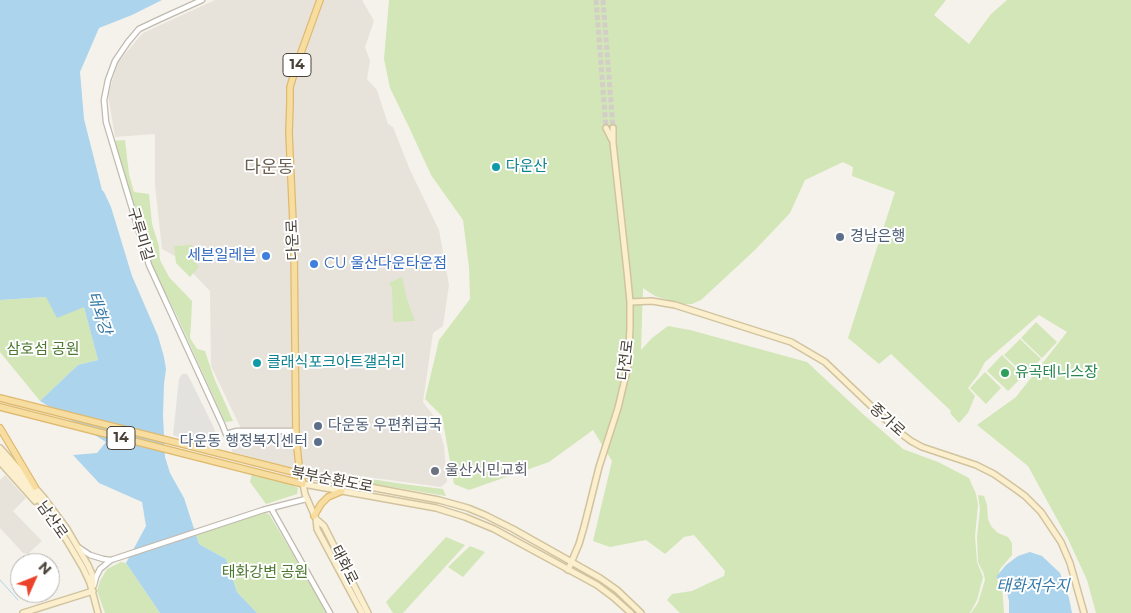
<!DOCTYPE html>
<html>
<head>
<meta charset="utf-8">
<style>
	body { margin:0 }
	#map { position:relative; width:1131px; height:613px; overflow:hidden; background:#f5f2eb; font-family:Montserrat,sans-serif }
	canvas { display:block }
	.north { position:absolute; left:10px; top:553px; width:50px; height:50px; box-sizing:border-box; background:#fff; border:1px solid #b6b3b0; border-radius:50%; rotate:46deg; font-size:14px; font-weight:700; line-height:20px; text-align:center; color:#494239 }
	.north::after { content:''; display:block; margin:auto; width:18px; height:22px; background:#ed422a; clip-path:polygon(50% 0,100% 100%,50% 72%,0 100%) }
</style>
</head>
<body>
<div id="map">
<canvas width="1131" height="613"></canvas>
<div class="north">N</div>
</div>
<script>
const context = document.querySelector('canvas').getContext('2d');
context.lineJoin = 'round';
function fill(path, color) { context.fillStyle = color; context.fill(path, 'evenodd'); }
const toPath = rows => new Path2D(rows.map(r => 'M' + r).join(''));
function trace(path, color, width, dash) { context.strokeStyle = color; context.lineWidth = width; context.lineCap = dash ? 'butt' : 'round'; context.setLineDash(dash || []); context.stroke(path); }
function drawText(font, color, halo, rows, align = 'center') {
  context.font = font + ' Montserrat,"Noto Sans KR",sans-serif'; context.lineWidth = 4; context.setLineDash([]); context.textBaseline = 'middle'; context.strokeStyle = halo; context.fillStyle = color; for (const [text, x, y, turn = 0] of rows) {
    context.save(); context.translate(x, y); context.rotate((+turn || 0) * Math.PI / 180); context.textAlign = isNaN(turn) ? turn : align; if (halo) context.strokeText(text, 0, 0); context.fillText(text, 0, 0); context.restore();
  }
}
const residential = toPath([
	[215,0,362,0,374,21,365,47,370,61,367,79,377,90,388,124,393,127,410,170,439,230,449,285,443,326,433,333,423,402,436,419,444,446,447,482,441,487,337,473,333,477,310,473,232,452,231,437,246,439,211,366,210,291,178,258,162,249,155,185,155,134,115,137,108,95,118,62,143,33],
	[5,475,26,498,13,511,42,541,28,554,23,553,0,528,0,480]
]);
const green = toPath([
	[389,0,946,0,934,15,969,44,991,14,1007,0,1131,0,1131,613,1096,613,1087,580,1068,539,1028,466,977,425,1016,397,1067,332,1039,315,985,362,978,375,968,388,975,396,968,413,959,423,950,413,951,411,891,354,879,364,848,338,895,192,852,176,853,167,843,162,805,180,790,213,755,250,701,300,692,304,681,304,655,296,643,288,641,350,652,338,668,326,690,330,807,362,864,415,903,449,938,462,969,478,976,494,978,505,975,536,977,562,983,577,977,600,970,613,680,613,667,600,672,594,692,591,724,576,725,571,694,535,684,537,665,554,646,540,610,547,593,541,612,461,593,430,549,462,469,490,454,484,442,416,425,399,439,340,470,299,469,267,463,220,431,175,408,125,390,88,384,59],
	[125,140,129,174,134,192,149,194,152,224,159,246,160,260,169,277,192,301,191,324,190,338,197,349,205,351,214,378,233,421,225,422,177,316,148,259,112,141],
	[192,245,194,248,190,255,199,267,190,277,176,263,174,246],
	[402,277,407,299,415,321,393,322,392,288,389,283],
	[46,297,84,306,98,360,78,365,40,401,0,352,0,300],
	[1036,322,1057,342,1042,358,1021,338],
	[1020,339,1041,359,1025,375,1004,355],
	[1002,355,1023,376,1008,391,987,371],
	[985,372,1001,388,986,404,970,388],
	[252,473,284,481,298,488,297,494,266,504,250,482],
	[339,474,403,484,443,489,446,496,338,478],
	[978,495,984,496,987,505,988,519,991,526,998,533,1008,537,1012,543,1012,555,1000,569,997,580,1002,585,1004,613,971,613,978,603,985,580,984,574,978,562,977,537,980,509],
	[264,513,269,514,328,613,257,613,237,592,226,559,199,544,196,535],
	[446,537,465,545,403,613,393,613,386,602],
	[470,546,485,552,463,577,448,567],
	[121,562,126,563,160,613,105,613,97,591,100,581,107,569]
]);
const parking = toPath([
	[182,374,187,374,190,379,214,428,215,432,212,437,192,441,178,437,173,435,179,379]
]);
const water = toPath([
	[0,0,162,0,132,15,99,28,80,72,84,119,102,190,104,192,111,207,132,276,158,336,164,357,166,369,164,384,163,415,165,457,170,473,184,498,199,544,226,559,237,592,257,613,160,613,126,563,146,526,142,502,99,483,73,455,97,453,106,442,40,401,78,365,98,360,84,307,57,318,46,297,0,300],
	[1030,552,1042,556,1060,573,1069,598,1072,613,1009,613,1009,601,1005,585,996,577,1006,565,1018,556]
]);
const stream = toPath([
	[0,580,18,600]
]);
const secondaryTunnel = toPath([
	[596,0,606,128],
	[603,0,613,128]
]);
const tertiary = toPath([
	[202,0,158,20,139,29,128,42,115,61,108,80,104,100,106,122,149,265,222,424,226,434,237,431,296,431],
	[271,508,330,613],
	[78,547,90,555,103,559,110,560],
	[94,585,96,577,100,569,111,560,263,510,306,499]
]);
const secondary = toPath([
	[606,128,612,140],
	[630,302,652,301,675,305,791,342,825,362,869,404,899,432,911,441,922,447,976,465,994,474,1014,488,1025,496,1041,512,1061,542,1070,563,1084,613],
	[0,448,44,498,67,529,88,565,92,574,93,586],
	[0,455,44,506,67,541,83,568,90,583,98,613],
	[0,462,35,501],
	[301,474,439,500,468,508,485,515,513,529,600,578,617,590,641,613],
	[316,519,324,526,368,613],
	[568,570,579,544,584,527,599,467,618,408,628,366,630,328,630,302,627,271,613,143,613,128],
	[23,613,93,591],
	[362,613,317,529,316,519,305,494,303,484,436,508,465,517,494,529,597,585,613,597,631,613]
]);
const primary = toPath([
	[0,398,301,474],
	[0,407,303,484,299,466,296,437,294,245,289,133,290,103,290,87,298,61,320,0],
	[0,428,35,487],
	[314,516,321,504,328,497,342,491]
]);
const markers = [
	[496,167,5,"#0f9aa8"],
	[840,237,5,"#5c6f8a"],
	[266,256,5,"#3f7fe0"],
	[314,264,5,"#3f7fe0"],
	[257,363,5,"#0f9aa8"],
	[1005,373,5,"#2e9e5b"],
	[318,426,5,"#5c6f8a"],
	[318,442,5,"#5c6f8a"],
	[435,471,5,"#6b7280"]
];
const shields = [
	[297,65,28],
	[121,438,28]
];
const shieldNames = [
	["14",297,65],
	["14",121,438]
];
const cultureNames = [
	["다운산",506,167],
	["클래식포크아트갤러리",267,363]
];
const streetNames = [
	["구루미길",140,234,73],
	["다운로",293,240,-92],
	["다전로",626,360,-83],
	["종가로",887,420,42],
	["북부순환도로",332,480,11],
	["남산로",52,520,55],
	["태화로",344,565,63]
];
const serviceNames = [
	["경남은행",850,237],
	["다운동 우편취급국",328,426],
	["다운동 행정복지센터",308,442,"right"]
];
const shopNames = [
	["세븐일레븐",256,256],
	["CU 울산다운타운점",324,264,"left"]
];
const parkNames = [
	["삼호섬 공원",43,350],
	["태화강변 공원",265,573]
];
const leisureNames = [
	["유곡테니스장",1015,373]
];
const worshipNames = [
	["울산시민교회",445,471]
];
const waterNames = [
	["태화강",99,313,72],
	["태화저수지",1033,586]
];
const quarterNames = [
	["다운동",269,168]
];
fill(residential, '#e8e3da');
fill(green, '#d2e6b7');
fill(parking, '#e4e2df');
fill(water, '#acd4ed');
trace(stream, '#acd4ed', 1);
trace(secondaryTunnel, '#d3cfc7', 5, [5, 2.5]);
trace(tertiary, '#c0b9ae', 7);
trace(secondary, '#d1c39e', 8);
trace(primary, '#deba70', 8);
trace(tertiary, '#fff', 4.5);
trace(secondary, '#fcefce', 5);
trace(primary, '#f8dda0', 5.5);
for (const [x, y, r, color] of markers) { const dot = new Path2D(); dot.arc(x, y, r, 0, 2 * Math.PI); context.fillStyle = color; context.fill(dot); trace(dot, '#fff', 2); }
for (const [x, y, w] of shields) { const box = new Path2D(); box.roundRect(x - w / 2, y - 11.5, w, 23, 4); context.fillStyle = '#fff'; context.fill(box); trace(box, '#494239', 1); }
drawText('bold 14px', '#494239', null, shieldNames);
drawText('15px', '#0d838f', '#fff', cultureNames, 'left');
drawText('15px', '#494239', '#fff', streetNames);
drawText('15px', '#4e5e75', '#fff', serviceNames, 'left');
drawText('15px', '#366cbe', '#fff', shopNames, 'right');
drawText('15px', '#4c782f', '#fff', parkNames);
drawText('15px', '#27864d', '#fff', leisureNames, 'left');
drawText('15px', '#5b616d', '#fff', worshipNames, 'left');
drawText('italic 16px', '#367aa7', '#fff', waterNames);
drawText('18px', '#6b6051', '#fff', quarterNames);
</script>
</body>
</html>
